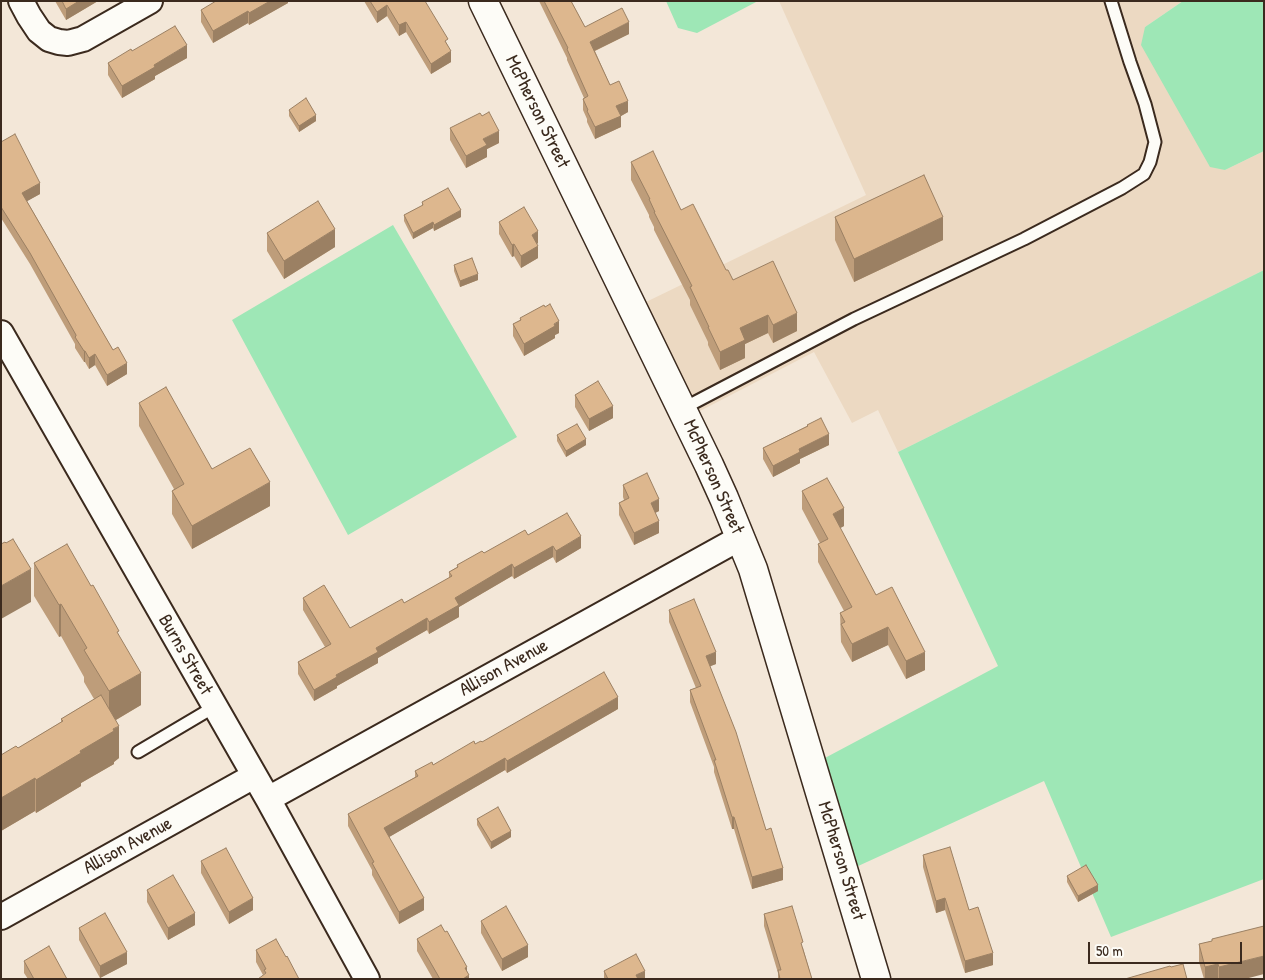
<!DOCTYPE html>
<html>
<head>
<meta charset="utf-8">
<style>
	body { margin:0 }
	#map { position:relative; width:1265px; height:980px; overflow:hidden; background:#f3e7d8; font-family:"Patrick Hand",sans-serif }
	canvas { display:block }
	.frame { position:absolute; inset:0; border:2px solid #3b2a1e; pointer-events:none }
	.scale { position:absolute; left:1088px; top:942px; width:154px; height:22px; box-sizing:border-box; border:2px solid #3b2a1e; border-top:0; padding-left:6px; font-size:15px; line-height:18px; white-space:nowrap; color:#3b2a1e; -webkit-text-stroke:4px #fdfcf7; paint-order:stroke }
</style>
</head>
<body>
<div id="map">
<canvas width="1265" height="980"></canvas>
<div class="frame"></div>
<div class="scale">50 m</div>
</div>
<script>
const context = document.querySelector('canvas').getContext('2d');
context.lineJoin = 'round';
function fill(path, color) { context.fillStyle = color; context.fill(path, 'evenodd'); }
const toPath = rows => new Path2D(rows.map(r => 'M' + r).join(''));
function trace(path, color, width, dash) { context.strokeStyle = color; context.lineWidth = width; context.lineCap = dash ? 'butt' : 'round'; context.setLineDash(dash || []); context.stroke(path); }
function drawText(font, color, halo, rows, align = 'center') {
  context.font = font + ' "Patrick Hand",sans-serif'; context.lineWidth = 5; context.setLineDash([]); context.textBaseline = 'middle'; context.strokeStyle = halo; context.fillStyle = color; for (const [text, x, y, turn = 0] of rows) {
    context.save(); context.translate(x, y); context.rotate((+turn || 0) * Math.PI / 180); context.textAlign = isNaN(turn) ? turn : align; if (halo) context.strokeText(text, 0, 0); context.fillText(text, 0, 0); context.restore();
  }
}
const built = toPath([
	[779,1,1183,1,1145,27,1225,170,1264,151,1264,270,898,452,878,410,852,423,814,352,698,412,646,302,866,195]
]);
const green = toPath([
	[666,1,758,1,697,33,678,28],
	[1183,1,1264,1,1264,151,1225,170,1210,167,1141,45,1145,27],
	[393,225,517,437,348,535,232,320],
	[1264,270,1264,879,1111,937,1044,781,856,867,823,759,998,666,898,452]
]);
const lane = toPath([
	[682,409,854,319,1024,239,1122,188,1144,174,1150,162,1155,142,1145,104,1130,62,1111,1],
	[138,752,214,707]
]);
const street = toPath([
	[21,1,29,16,39,31,49,39,59,42,68,43,83,39,150,1],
	[1,333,268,799,367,979],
	[268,799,740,538],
	[1,917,254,776]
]);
const secondary = toPath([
	[483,1,709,465,724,498,753,569,876,979]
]);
const wall = toPath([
	[55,1,98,1,66,20],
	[288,1,288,3,249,25,248,23,213,43,201,22,201,10],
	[364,1,425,1,448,46,451,62,431,74,406,32,399,36,387,16,377,23],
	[539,1,571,1,585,27,629,34,595,51,610,85,628,112,621,116,621,127,595,139,587,122,587,119,583,110,583,99,584,98,567,60,567,58],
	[132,51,187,58,155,76,155,79,122,98,108,75,108,63],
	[289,110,316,121,299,132,289,116],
	[450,128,499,143,487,149,487,157,466,168,450,140],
	[1,142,40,194,27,201,113,350,127,374,107,386,95,365,89,369,85,362,84,362,75,348,75,344,30,264,1,218],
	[631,162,681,210,733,280,797,331,773,343,768,333,745,344,745,358,720,370,708,345,708,342,690,305,690,300,654,230,654,227,649,217,649,215,631,180],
	[422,202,461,217,434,231,433,228,413,239,404,221,404,215,422,206],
	[835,217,943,240,854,282,835,240],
	[499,222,538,243,537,244,538,258,521,268,514,256,512,257,499,234],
	[267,233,335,247,284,279,267,251],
	[454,265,478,280,460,287,454,271],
	[520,318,559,333,555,335,555,338,524,356,513,336,513,324,520,320],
	[575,395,613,418,589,431,575,407],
	[139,403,212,469,270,506,192,549,172,514,172,491,174,489,139,426],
	[807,425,829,445,800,459,800,463,773,477,763,459,763,448,807,426],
	[557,435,586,445,566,457,557,441],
	[623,485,659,511,655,513,659,533,634,545,619,515,619,503,624,500,623,497],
	[802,491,844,526,840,528,876,595,925,670,906,679,888,645,852,662,841,642,840,613,844,611,818,562,818,544,820,543,802,509],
	[528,535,581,548,556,563,553,557,514,579,512,576,459,607,459,617,429,634,427,630,378,658,378,663,337,686,337,688,314,701,298,674,298,662,325,647,303,610,303,598,350,628,404,603,449,578,449,572,457,567,457,565,484,553],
	[34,563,141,705,116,720,119,758,114,762,114,764,81,783,81,786,36,813,35,811,1,831,1,755,18,748,61,722,61,719,94,699,84,682,84,677,61,636,59,637,34,596],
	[669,610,716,664,710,666,783,880,752,889,734,829,732,829,714,772,714,767,690,702,690,690,696,688,669,622],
	[618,709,507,773,505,770,389,837,424,910,399,924,372,875,372,870,348,826,348,814,415,777,415,771,433,765,482,742],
	[477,819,511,837,491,849,477,825],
	[923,855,969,910,993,965,965,973,945,910,936,913,923,867],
	[201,861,253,910,229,924,201,873],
	[1067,876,1098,891,1078,902,1067,882],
	[147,890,195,925,168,940,147,902],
	[764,914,803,948,812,979,778,979,778,973,764,926],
	[481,921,528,957,502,971,481,933],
	[79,928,127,964,100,978,79,940],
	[417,939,467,971,469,979,433,979,417,951],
	[1212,941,1245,979,1204,979,1199,962,1199,944],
	[256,950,286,957,263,975,256,962],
	[24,961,67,979,28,979,24,973],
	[604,971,645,979,604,979]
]);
const shadedWall = toPath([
	[79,1,98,1,66,20,66,9],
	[270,1,288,1,288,3,249,25,249,13],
	[387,5,387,16,377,23,377,12],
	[248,11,248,23,213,43,213,31],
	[406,22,406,32,399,36,399,25],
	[629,22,629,34,590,53,590,42],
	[187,45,187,58,155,76,155,79,122,98,122,86,154,65],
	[451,51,451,62,431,74,431,64],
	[628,101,628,112,621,116,621,127,595,139,595,127,616,106],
	[316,115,316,121,299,132,299,126],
	[499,131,499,143,487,149,487,157,466,168,466,156,483,139],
	[40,183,40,194,22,204,22,193],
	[461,210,461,217,434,231,434,225],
	[943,217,943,240,854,282,854,259],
	[433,222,433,228,413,239,413,233],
	[335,229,335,247,284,279,284,261],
	[538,231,538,243,532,247,532,235],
	[514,244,514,256,512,257,512,245],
	[538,246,538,258,521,268,521,256],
	[478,274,478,280,460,287,460,281],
	[797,313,797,331,773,343,773,325],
	[768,315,768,333,745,344,745,358,720,370,720,352,740,328],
	[559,321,559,333,555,335,555,338,524,356,524,344],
	[84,351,85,351,85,362,84,362],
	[95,354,95,365,89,369,89,358],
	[127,363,127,374,107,386,107,375],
	[613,406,613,418,589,431,589,419],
	[829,434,829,445,800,459,800,463,773,477,773,466,799,449],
	[586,439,586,445,566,457,566,451],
	[270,482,270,506,192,549,192,526],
	[659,499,659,511,651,515,651,503],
	[844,508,844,526,833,532,833,514],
	[659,521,659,533,634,545,634,533],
	[581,536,581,548,556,563,556,551],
	[553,546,553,557,514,579,514,568],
	[512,564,512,576,459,607,459,617,429,634,429,622,455,598],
	[31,569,31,602,1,619,1,586],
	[61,604,61,636,59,637,59,605],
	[427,618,427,630,378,658,378,663,337,686,337,688,314,701,314,690,376,648],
	[888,627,888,645,852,662,852,644],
	[716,652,716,664,706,668,706,656],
	[925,652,925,670,906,679,906,661],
	[141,673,141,705,109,724,109,691],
	[618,697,618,709,507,773,507,761],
	[119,726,119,758,114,762,114,764,81,783,81,786,36,813,36,780],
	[505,758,505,770,384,840,384,828],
	[35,778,35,811,1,831,1,798],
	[732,817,734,817,734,829,732,829],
	[511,831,511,837,491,849,491,842],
	[783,868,783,880,752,889,752,877],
	[1098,885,1098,891,1078,902,1078,896],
	[253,898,253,910,229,924,229,912],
	[424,898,424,910,399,924,399,912],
	[945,898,945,910,936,913,936,901],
	[195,913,195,925,168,940,168,928],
	[528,945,528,957,502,971,502,959],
	[127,952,127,964,100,978,100,966],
	[993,953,993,965,965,973,965,961],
	[1264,956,1264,974,1245,979,1219,979,1219,967],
	[1218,964,1218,979,1205,979,1205,967],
	[467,967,467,977,469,975,469,979,463,979,465,968],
	[645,971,645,979,636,979,636,975]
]);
const building = toPath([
	[62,1,79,1,66,9,62,1],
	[216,1,270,1,249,13,248,11,213,31,201,10,216,1],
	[370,1,425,1,448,39,445,41,451,51,431,64,406,22,399,25,387,5,377,12,370,1],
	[544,1,571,1,585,27,622,8,629,22,590,42,610,85,619,81,628,101,616,106,621,116,595,127,587,111,588,110,583,99,588,96,567,49,568,48,544,1],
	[175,26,187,45,154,65,155,67,122,86,108,63,131,49,132,51,175,26],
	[306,98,316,115,299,126,289,110,306,98],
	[489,112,499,131,483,139,487,145,466,156,450,128,480,113,482,116,489,112],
	[15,134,40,183,22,193,113,350,118,347,127,363,107,375,95,354,89,358,85,351,84,351,75,337,76,336,76,335,30,253,1,207,1,142,15,134],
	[653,151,681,210,693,204,726,270,728,270,733,280,773,261,797,313,773,325,768,315,740,328,745,340,720,352,708,327,709,327,690,287,692,286,654,212,655,212,649,199,650,199,631,162,653,151],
	[924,175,943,217,854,259,835,217,924,175],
	[448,188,461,210,434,225,433,222,413,233,404,215,423,205,422,202,448,188],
	[318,201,335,229,284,261,267,233,318,201],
	[524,207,538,231,532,235,538,246,521,256,514,244,512,245,499,222,524,207],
	[472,258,478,274,460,281,454,265,472,258],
	[550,304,559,321,554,324,555,326,524,344,513,324,521,320,520,318,544,305,545,307,550,304],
	[598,381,613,406,589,419,575,395,598,381],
	[166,387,212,469,250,448,270,482,192,526,172,491,184,484,139,403,166,387],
	[821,418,829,434,799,449,800,452,773,466,763,448,808,426,807,425,821,418],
	[577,424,586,439,566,451,557,435,577,424],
	[647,473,659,499,651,503,659,521,634,533,619,503,629,498,623,485,647,473],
	[827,478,844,508,833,514,876,595,892,587,925,652,906,661,888,627,852,644,841,624,845,622,840,613,852,607,818,544,828,539,802,491,827,478],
	[567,513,581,536,556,551,553,546,514,568,512,564,455,598,459,605,429,622,427,618,376,648,378,652,336,675,337,677,314,690,298,662,331,644,303,598,324,585,350,628,402,599,404,603,452,576,449,572,458,567,457,565,482,551,484,553,525,530,528,535,567,513],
	[13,539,31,569,1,586,1,544,5,542,6,543,13,539],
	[67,544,91,586,93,585,119,631,117,632,141,673,109,691,84,650,87,648,61,604,59,605,34,563,67,544],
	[694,599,716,652,706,656,736,732,766,830,771,828,783,868,752,877,734,817,732,817,714,760,716,760,690,690,701,686,669,610,694,599],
	[604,672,618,697,507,761,505,758,384,828,424,898,399,912,372,863,374,862,348,814,418,776,415,771,432,762,433,765,474,741,475,744,481,741,482,742,604,672],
	[101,695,119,726,113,729,114,731,80,751,81,753,36,780,35,778,1,798,1,755,16,746,18,748,63,721,61,719,101,695],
	[498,807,511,831,491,842,477,819,498,807],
	[950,847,969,910,978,907,993,953,965,961,945,898,936,901,923,855,950,847],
	[226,848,253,898,229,912,201,861,226,848],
	[1086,865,1098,885,1078,896,1067,876,1086,865],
	[173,875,195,913,168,928,147,890,173,875],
	[506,906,528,945,502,959,481,921,506,906],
	[792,906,803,942,801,943,812,979,780,979,778,970,781,970,764,914,792,906],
	[105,913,127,952,100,966,79,928,105,913],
	[441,925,445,932,447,931,467,967,465,968,469,975,463,979,440,979,417,939,441,925],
	[1264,926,1264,956,1219,967,1218,964,1205,967,1199,944,1212,941,1212,939,1264,926],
	[276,939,286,957,287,956,299,979,258,979,266,973,264,970,266,969,256,950,276,939],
	[49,946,67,979,34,979,24,961,49,946],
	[636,954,645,971,636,975,638,979,608,979,604,971,636,954],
	[1183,964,1187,979,1125,979,1170,966,1171,967,1183,964]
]);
const streetNames = [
	["McPherson Street",537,112,64],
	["McPherson Street",713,477,66],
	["Burns Street",185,655,60],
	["Allison Avenue",504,668,-29],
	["Allison Avenue",128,846,-29],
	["McPherson Street",841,861,73]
];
fill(built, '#ecd9c2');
fill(green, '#9ee7b6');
trace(lane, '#3b2a1e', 15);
trace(street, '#3b2a1e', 28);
trace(secondary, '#3b2a1e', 31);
trace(lane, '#fdfcf7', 11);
trace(street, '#fdfcf7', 24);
trace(secondary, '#fdfcf7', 28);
fill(wall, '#be9d7a');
fill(shadedWall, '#9b8063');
fill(building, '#ddb78e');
trace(building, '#9b8063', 1);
drawText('19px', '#3b2a1e', '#fdfcf7', streetNames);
</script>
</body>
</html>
